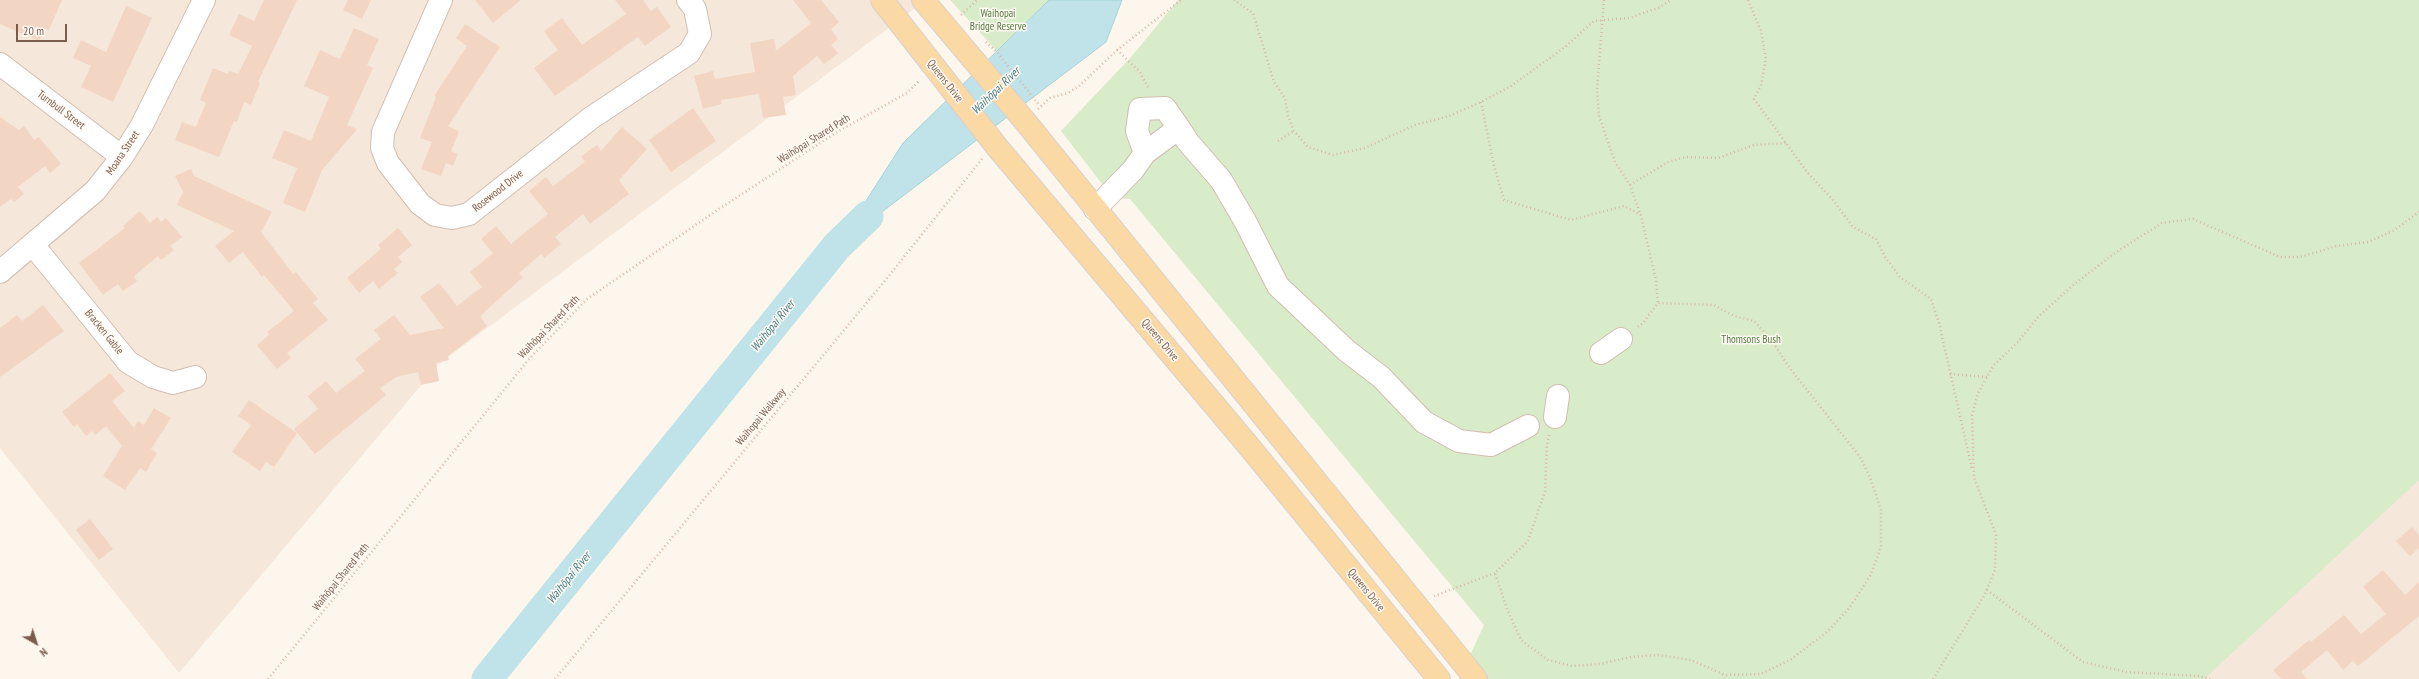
<!DOCTYPE html>
<html>
<head>
<meta charset="utf-8">
<style>
	body { margin:0 }
	#map { position:relative; width:2419px; height:679px; overflow:hidden; background:#fdf6ec; font-family:"PT Sans Narrow",sans-serif }
	canvas { display:block }
	.north { position:absolute; left:16px; top:623px; width:40px; height:40px; -webkit-text-stroke:3px #fffaf3; paint-order:stroke; rotate:141deg; font-size:11px; font-weight:700; line-height:16px; text-align:center; color:#7a5c4d }
	.north::after { content:''; display:block; margin:auto; width:14px; height:18px; background:#7a5c4d; clip-path:polygon(50% 0,100% 100%,50% 72%,0 100%) }
	.scale { position:absolute; left:16px; top:24px; width:51px; height:18px; box-sizing:border-box; border:2px solid #7a5c4d; border-top:0; padding-left:5px; font-size:12px; line-height:14px; white-space:nowrap; color:#7a5c4d; -webkit-text-stroke:3px #fffaf3; paint-order:stroke }
</style>
</head>
<body>
<div id="map">
<canvas width="2419" height="679"></canvas>
<div class="north">N</div>
<div class="scale">20 m</div>
</div>
<script>
const context = document.querySelector('canvas').getContext('2d');
context.lineJoin = 'round';
function fill(path, color) { context.fillStyle = color; context.fill(path, 'evenodd'); }
const toPath = rows => new Path2D(rows.map(r => 'M' + r).join(''));
function trace(path, color, width, dash) { context.strokeStyle = color; context.lineWidth = width; context.lineCap = dash ? 'butt' : 'round'; context.setLineDash(dash || []); context.stroke(path); }
function drawText(font, color, halo, rows, align = 'center') {
  context.font = font + ' "PT Sans Narrow",sans-serif'; context.lineWidth = 3; context.setLineDash([]); context.textBaseline = 'middle'; context.strokeStyle = halo; context.fillStyle = color; for (const [text, x, y, turn = 0] of rows) {
    context.save(); context.translate(x, y); context.rotate((+turn || 0) * Math.PI / 180); context.textAlign = isNaN(turn) ? turn : align; if (halo) context.strokeText(text, 0, 0); context.fillText(text, 0, 0); context.restore();
  }
}
const residential = toPath([
	[0,0,926,0,439,364,179,673,0,448],
	[2419,473,2419,679,2187,679]
]);
const green = toPath([
	[950,0,1049,0,997,51],
	[1178,0,2419,0,2419,480,2204,679,1459,679,1484,625,1130,199,1113,198,1061,131,1131,57]
]);
const water = toPath([
	[1049,0,1122,0,1106,42,837,246,903,143,1049,0]
]);
const river = toPath([
	[487,679,837,246,868,216]
]);
const building = toPath([
	[0,0,62,0,49,30,45,28,39,41,0,24],
	[264,0,297,0,258,82,260,83,251,105,244,102,237,122,234,121,219,157,175,140,182,122,196,127,206,103,200,100,213,68,228,74,229,71,238,74,252,46,229,35,239,14,254,21],
	[348,0,371,0,362,19,343,10],
	[475,0,521,0,493,23],
	[615,0,643,0,651,11,657,7,671,27,645,46,638,37,555,96,534,68,558,50,544,31,562,18,582,45,626,14],
	[793,0,821,0,839,22,831,29,838,39,831,45,838,53,824,64,817,56,793,76,796,95,783,97,786,115,763,118,759,94,721,100,722,104,703,109,694,76,713,71,715,79,755,72,750,43,774,39,776,51,811,23],
	[126,6,152,18,113,102,81,87,91,66,73,58,81,40,106,52],
	[465,24,500,47,448,126,459,131,451,151,458,154,453,166,446,163,441,176,421,169,432,142,420,138,436,97,434,96,467,46,456,38],
	[354,28,379,39,367,65,373,68,347,125,357,129,322,170,305,212,283,203,297,168,272,158,284,130,311,141,329,97,304,86,320,50,340,59],
	[693,108,716,141,671,172,649,140],
	[0,117,19,130,24,126,34,140,39,137,61,164,50,173,45,166,18,187,24,194,14,202,11,199,0,207],
	[622,127,647,149,619,180,629,194,590,224,583,214,555,237,561,244,544,258,541,254,519,273,523,277,480,316,487,326,448,356,449,360,436,363,439,381,421,385,418,372,396,377,380,388,386,395,315,454,294,429,318,409,308,396,326,381,336,393,365,371,355,359,381,339,374,330,394,315,410,335,444,328,420,297,439,283,457,306,482,287,470,272,493,253,481,239,496,226,511,244,548,214,529,191,546,177,553,186,585,162,581,156,597,145,601,151],
	[191,169,194,176,272,212,261,232,293,274,296,272,318,299,313,303,328,320,287,353,291,358,277,369,257,345,269,335,267,332,294,311,264,275,262,277,243,252,229,263,215,246,234,231,177,205,183,192,175,176],
	[140,211,150,223,157,217,161,222,166,218,182,237,170,246,174,250,161,260,158,256,134,276,137,281,123,291,118,284,103,295,79,263,125,228,123,226],
	[398,228,412,245,398,257,402,262,394,269,398,273,379,289,373,281,359,293,347,278,381,249,378,245],
	[43,305,64,331,0,377,0,328,17,315,22,321],
	[110,373,125,391,112,401,134,428,138,421,144,425,154,408,171,418,151,449,157,453,146,472,140,468,125,490,103,476,122,446,106,426,95,435,92,431,86,436,77,424,74,427,62,412],
	[249,400,297,433,274,467,266,462,260,471,232,452,251,425,238,416],
	[90,519,113,549,99,560,76,530],
	[2412,527,2419,535,2419,548,2410,556,2396,541],
	[2383,570,2405,595,2419,582,2419,616,2358,666,2353,661,2343,670,2327,650,2301,672,2307,679,2281,679,2273,670,2309,640,2311,642,2344,615,2361,634,2386,614,2363,587]
]);
const path = toPath([
	[1234,0,1253,13,1274,82,1285,98,1288,116,1294,131,1308,147,1333,155,1365,148,1415,125,1449,116,1481,102,1511,86,1565,47,1594,21,1629,18,1658,8,1671,0],
	[1604,0,1597,89,1599,116,1615,162,1630,185,1641,216,1656,280,1658,303],
	[1748,0,1761,31,1766,59,1761,85,1754,99,1807,172,1833,200,1853,227,1876,239,1885,257,1900,277,1931,299,1939,323,1972,469],
	[961,15,977,0],
	[986,42,996,51,1039,105],
	[1117,50,1139,71,1149,89],
	[1481,102,1494,166,1504,200,1571,220,1624,206,1641,215],
	[1038,109,1050,98,1068,93,1079,86,1117,50,1181,0],
	[1278,141,1294,131],
	[1630,185,1668,162,1686,157,1718,158,1754,145,1787,143],
	[1950,374,1987,377],
	[1549,435,1547,445,1545,491,1528,541,1495,573,1507,609,1521,640,1548,660,1572,666,1600,664,1631,657,1658,655,1691,660,1725,675,1761,674,1790,660,1827,632,1850,607,1870,576,1881,547,1881,510,1870,477,1860,457,1789,367,1772,341,1754,321,1734,316,1714,305,1658,303,1643,323,1636,328],
	[1987,590,2083,662,2126,672,2198,676,2211,679],
	[1434,596,1495,573],
	[268,679,530,358,587,299,719,209,837,132,907,93,920,80],
	[555,679,888,277,982,159],
	[1933,679,1984,596,1995,570,1996,535,1974,477,1972,415,1978,393,1994,365,2018,342,2039,316,2072,286,2115,253,2162,223,2193,219,2280,257,2300,257,2337,246,2368,242,2393,231,2419,212]
]);
const minor = toPath([
	[441,0,383,132,382,148,388,163,420,204,435,215,452,218,469,214,591,118,689,53,700,34,695,9,688,0],
	[0,64,122,157],
	[1145,153,1137,131,1140,109,1165,108,1179,128],
	[1095,209,1133,170,1145,153,1179,128,1188,142,1221,180,1245,221,1278,286,1347,351,1381,377,1424,422,1459,441,1491,445,1528,426],
	[33,245,128,362,153,377,173,383,195,377],
	[0,272,95,191,122,157,142,125,204,0],
	[1601,353,1621,339],
	[1555,417,1558,396]
]);
const major = toPath([
	[882,0,997,147,1247,444,1439,679],
	[923,0,1024,120,1476,679]
]);
const parkNames = [
	["Waihopai",998,14],
	["Bridge Reserve",998,27],
	["Thomsons Bush",1751,340]
];
const streetNames = [
	["Queens Drive",945,81,52],
	["Turnbull Street",61,110,37],
	["Waihōpai Shared Path",814,139,-32],
	["Moana Street",123,153,-56],
	["Rosewood Drive",498,191,-38],
	["Waihōpai Shared Path",549,327,-46],
	["Bracken Gable",104,332,51],
	["Queens Drive",1160,340,50],
	["Waihopai Walkway",761,417,-50],
	["Waihōpai Shared Path",341,577,-51],
	["Queens Drive",1366,590,51]
];
const waterNames = [
	["Waihōpai River",996,91,-44],
	["Waihōpai River",773,326,-51],
	["Waihōpai River",569,578,-51]
];
fill(residential, '#f5e8da');
fill(green, '#d8ecc9');
fill(water, '#bfe3e8');
trace(water, '#a5d3da', 1);
trace(river, '#bfe3e8', 31);
fill(building, '#f3d5c3');
trace(minor, '#d1beb0', 24);
trace(major, '#dad1cd', 24);
trace(path, '#d9b8a5', 2.5, [1, 3]);
trace(minor, '#fff', 22);
trace(major, '#fbd9a5', 22);
drawText('11px', '#537a41', '#fffaf3', parkNames);
drawText('11px', '#7a5c4d', '#fffaf3', streetNames);
drawText('italic 12px', '#437c86', '#fffaf3', waterNames);
</script>
</body>
</html>
